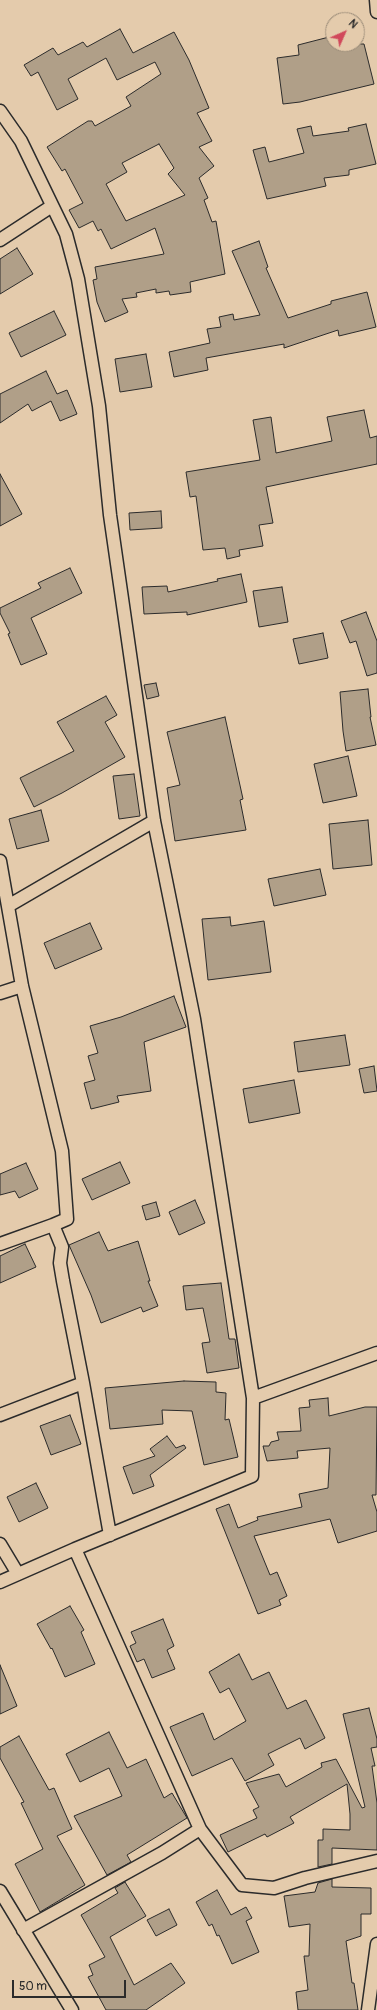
<!DOCTYPE html>
<html>
<head>
<meta charset="utf-8">
<style>
	body { margin:0 }
	#map { position:relative; width:377px; height:2010px; overflow:hidden; background:#e4cbac; font-family:Pangolin,sans-serif }
	canvas { display:block }
	.north { position:absolute; left:325px; top:12px; width:40px; height:40px; box-sizing:border-box; background:#e4cbac; border:1px solid #9a8b78; border-radius:50%; rotate:45deg; font-size:11px; font-weight:700; line-height:16px; text-align:center; color:#2b2b2b }
	.north::after { content:''; display:block; margin:auto; width:14px; height:18px; background:#d1495b; clip-path:polygon(50% 0,100% 100%,50% 72%,0 100%) }
	.scale { position:absolute; left:12px; top:1980px; width:114px; height:18px; box-sizing:border-box; border:2px solid #2b2b2b; border-top:0; padding-left:5px; font-size:12px; line-height:14px; white-space:nowrap; color:#2b2b2b; -webkit-text-stroke:3px #e4cbac; paint-order:stroke }
</style>
</head>
<body>
<div id="map">
<canvas width="377" height="2010"></canvas>
<div class="north">N</div>
<div class="scale">50 m</div>
</div>
<script>
const context = document.querySelector('canvas').getContext('2d');
context.lineJoin = 'round';
function fill(path, color) { context.fillStyle = color; context.fill(path, 'evenodd'); }
const toPath = rows => new Path2D(rows.map(r => 'M' + r).join(''));
function trace(path, color, width, dash) { context.strokeStyle = color; context.lineWidth = width; context.lineCap = dash ? 'butt' : 'round'; context.setLineDash(dash || []); context.stroke(path); }
const building = toPath([
	[120,29,133,53,174,32,189,60,209,108,197,113,212,141,199,147,214,166,199,178,208,198,204,200,212,222,216,221,225,274,190,282,191,292,170,295,169,291,156,293,156,289,136,293,137,297,122,299,128,312,105,322,97,302,93,280,97,279,95,267,164,254,155,228,111,249,101,229,98,231,93,221,79,228,69,210,83,203,65,169,62,171,47,147,88,121,92,121,95,126,131,106,126,97,161,74,155,62,117,80,106,58,68,79,78,99,57,110,38,72,31,76,24,65,53,48,58,55,83,42,87,47,120,29],
	[159,144,174,168,168,174,185,195,126,221,106,184,127,172,122,163,159,144],
	[333,36,333,44,364,44,374,84,300,102,283,104,277,58,299,55,298,45,333,36],
	[366,124,376,164,349,170,349,175,324,178,326,186,267,199,253,150,265,147,269,162,304,153,297,129,311,126,313,136,349,131,348,128,366,124],
	[259,241,268,267,266,268,288,318,331,304,331,301,367,292,376,327,339,336,338,330,284,348,284,344,206,358,208,370,174,377,169,352,210,343,207,329,221,327,219,317,233,314,234,320,260,315,232,251,259,241],
	[17,248,33,274,0,294,0,259,17,248],
	[54,311,66,335,21,357,9,333,54,311],
	[146,354,152,387,120,392,115,359,146,354],
	[46,371,57,394,67,390,77,414,60,421,51,401,32,411,28,404,0,423,0,394,46,371],
	[364,410,370,438,377,436,377,464,266,487,273,523,259,525,263,546,239,550,240,556,227,559,225,548,203,550,196,496,190,497,186,472,260,460,253,420,271,417,276,453,332,441,327,417,364,410],
	[0,474,22,514,0,526,0,474],
	[161,511,162,528,130,530,129,513,161,511],
	[70,568,82,593,31,618,47,654,21,665,8,634,10,633,0,613,0,608,41,588,38,583,70,568],
	[241,574,247,602,187,615,187,612,144,614,142,587,167,586,168,592,218,581,217,579,241,574],
	[282,587,288,622,259,627,253,591,282,587],
	[366,612,377,641,377,673,367,676,356,641,350,643,341,621,366,612],
	[323,633,328,658,299,664,293,639,323,633],
	[156,683,159,696,147,699,144,685,156,683],
	[368,689,371,717,370,717,376,745,346,751,343,731,340,692,368,689],
	[106,696,117,715,105,722,125,757,62,793,34,807,20,778,74,751,57,722,106,696],
	[225,717,243,799,240,800,246,830,175,841,167,788,180,785,167,732,225,717],
	[348,756,357,796,323,803,314,764,348,756],
	[134,774,140,816,119,819,113,776,134,774],
	[41,810,49,841,17,849,9,819,41,810],
	[368,820,372,865,333,869,329,824,368,820],
	[320,869,326,895,274,906,268,879,320,869],
	[230,917,231,926,264,921,271,972,208,980,202,919,230,917],
	[90,923,102,949,55,969,44,943,90,923],
	[174,996,186,1027,144,1042,151,1091,117,1096,119,1102,91,1109,84,1083,95,1080,88,1056,98,1053,90,1026,121,1017,174,996],
	[345,1035,350,1065,298,1072,294,1042,345,1035],
	[374,1066,377,1091,364,1093,359,1069,374,1066],
	[294,1080,300,1113,249,1123,243,1089,294,1080],
	[120,1162,130,1183,92,1200,82,1179,120,1162],
	[26,1163,38,1189,19,1198,15,1191,0,1195,0,1174,26,1163],
	[195,1200,205,1223,179,1235,169,1212,195,1200],
	[156,1202,160,1216,146,1220,142,1206,156,1202],
	[99,1232,108,1251,138,1241,150,1281,148,1281,158,1306,143,1312,141,1307,101,1323,91,1295,69,1245,99,1232],
	[25,1244,36,1267,0,1283,0,1256,25,1244],
	[221,1283,229,1339,235,1339,239,1368,207,1373,202,1343,210,1342,203,1308,186,1310,183,1286,221,1283],
	[184,1381,216,1382,216,1392,226,1393,225,1420,229,1419,238,1457,204,1465,192,1411,162,1410,163,1424,110,1429,105,1388,184,1381],
	[328,1398,329,1416,365,1407,377,1407,376,1495,372,1495,377,1512,377,1531,338,1543,330,1519,254,1536,270,1575,277,1572,287,1596,279,1600,281,1605,258,1614,216,1509,229,1504,238,1528,258,1520,257,1517,302,1507,299,1494,328,1488,330,1448,297,1451,298,1458,267,1461,263,1446,269,1446,271,1442,279,1440,277,1432,301,1431,299,1408,310,1407,309,1400,328,1398],
	[70,1415,81,1444,51,1455,40,1426,70,1415],
	[167,1436,176,1448,184,1445,186,1448,150,1475,154,1486,133,1494,123,1467,155,1456,150,1449,167,1436],
	[36,1483,48,1508,19,1522,7,1497,36,1483],
	[70,1606,84,1630,81,1632,95,1664,65,1677,52,1648,51,1649,37,1624,70,1606],
	[163,1619,174,1646,167,1650,175,1669,152,1678,144,1659,137,1662,130,1646,136,1643,131,1632,163,1619],
	[239,1654,252,1680,269,1672,287,1709,306,1700,325,1738,305,1749,300,1738,268,1754,274,1765,245,1781,232,1758,192,1776,170,1727,203,1713,214,1740,246,1721,229,1688,220,1693,209,1672,239,1654],
	[0,1665,17,1706,0,1714,0,1665],
	[369,1708,377,1739,377,1747,371,1748,375,1766,372,1766,377,1803,377,1850,332,1848,332,1864,318,1867,318,1840,323,1840,323,1829,350,1830,350,1814,347,1784,290,1817,294,1823,267,1837,265,1834,228,1852,220,1835,257,1818,253,1810,259,1807,246,1783,279,1774,286,1787,322,1767,321,1763,336,1759,362,1808,365,1807,343,1714,369,1708],
	[109,1732,127,1768,146,1759,164,1798,172,1793,187,1818,127,1855,131,1862,107,1875,74,1816,122,1796,109,1768,80,1782,66,1754,109,1732],
	[19,1736,49,1790,54,1788,72,1829,57,1836,85,1885,40,1912,15,1864,43,1849,21,1803,24,1802,0,1758,0,1747,19,1736],
	[332,1879,332,1887,371,1888,371,1914,361,1914,361,1936,346,1941,352,1983,354,1983,358,2010,298,2010,296,1992,308,1990,304,1956,309,1956,310,1924,289,1927,284,1896,315,1892,318,1883,332,1879],
	[125,1882,146,1916,110,1937,134,1985,171,1963,185,1983,146,2010,106,2010,88,1977,93,1975,89,1965,105,1957,81,1915,118,1893,115,1888,125,1882],
	[217,1890,231,1915,246,1907,252,1918,246,1921,259,1952,232,1964,219,1935,217,1936,212,1924,209,1926,196,1902,217,1890],
	[169,1909,177,1925,156,1936,147,1920,169,1909]
]);
const minor = toPath([
	[376,0,377,12],
	[0,111,21,141,66,234,78,279,99,406,110,515,154,821,194,1019,253,1398,252,1476,75,1549,200,1829,162,1853,23,1930],
	[0,240,52,206],
	[0,861,22,986,62,1151,67,1219,53,1225,62,1247,60,1263,63,1281,83,1383,110,1535],
	[8,906,154,821],
	[0,993,22,986],
	[0,1244,53,1225],
	[253,1398,377,1353],
	[0,1415,83,1383],
	[0,1544,18,1574],
	[0,1582,75,1549],
	[200,1829,242,1885,274,1888,305,1878,377,1861],
	[0,1891,72,2010],
	[368,2010,377,1944]
]);
fill(building, '#b09f88');
trace(building, '#2b2b2b', 1);
trace(minor, '#2b2b2b', 15);
trace(minor, '#e4cbac', 12);
</script>
</body>
</html>
